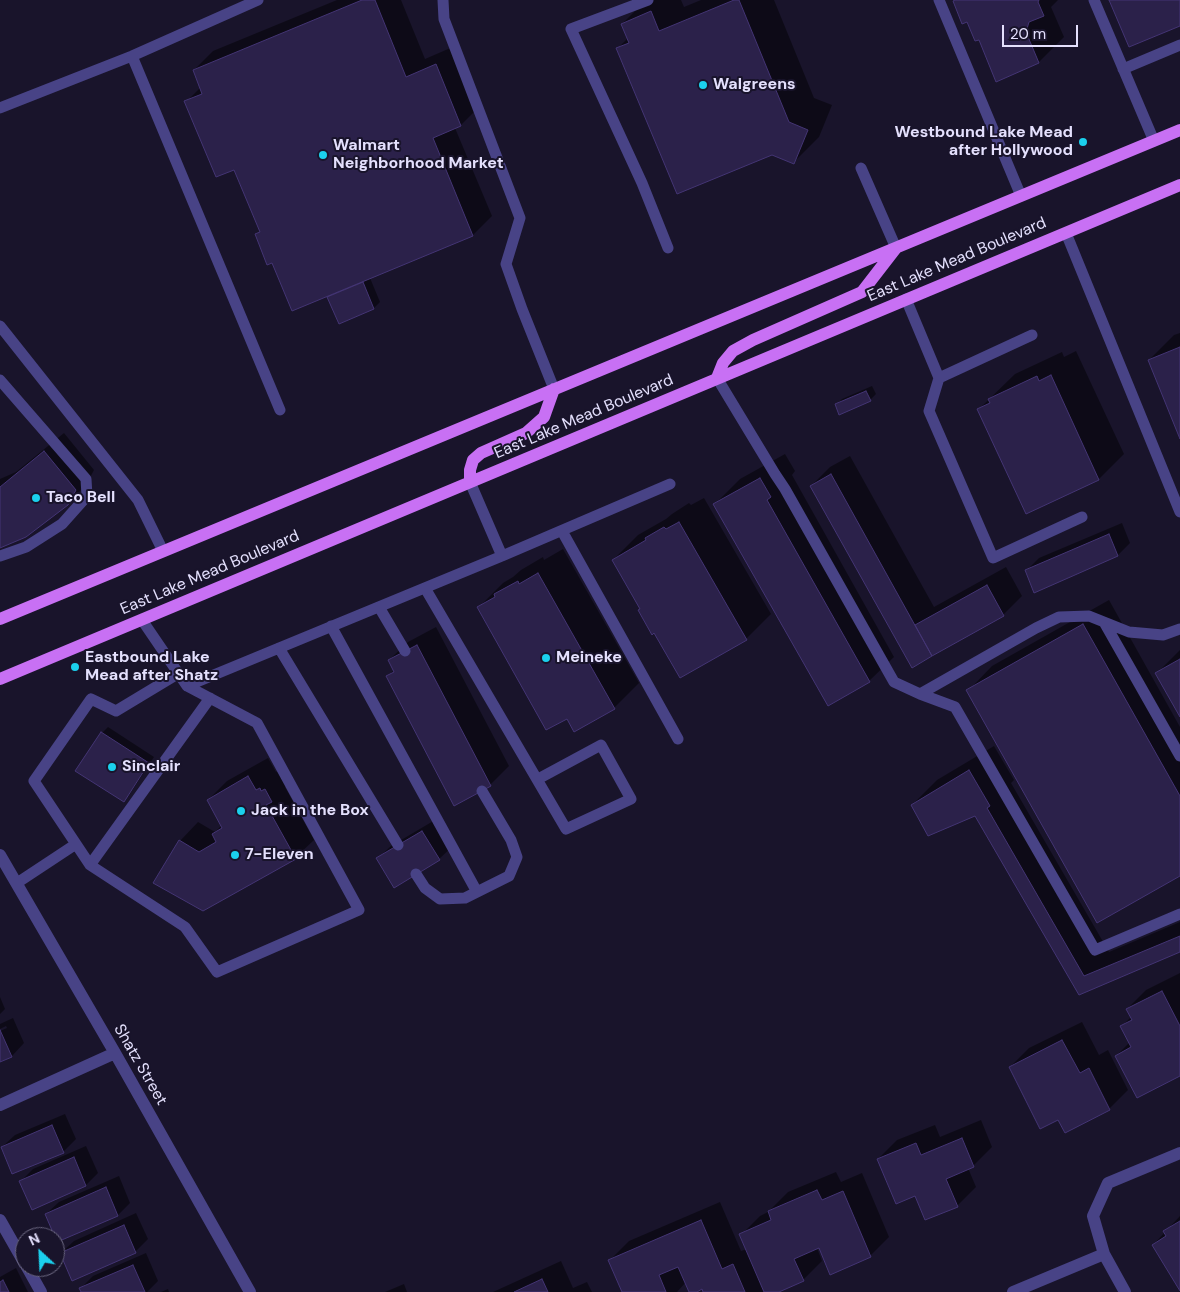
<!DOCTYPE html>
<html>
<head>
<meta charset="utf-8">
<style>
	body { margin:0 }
	#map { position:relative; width:1180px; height:1292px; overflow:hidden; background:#19142b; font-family:"DM Sans",sans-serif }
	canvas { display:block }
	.north { position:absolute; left:15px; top:1227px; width:50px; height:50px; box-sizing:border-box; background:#19142b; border:1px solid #6a667f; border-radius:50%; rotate:335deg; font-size:14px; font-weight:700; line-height:20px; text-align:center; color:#e4e0fd }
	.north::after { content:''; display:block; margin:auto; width:18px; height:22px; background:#1bd0ed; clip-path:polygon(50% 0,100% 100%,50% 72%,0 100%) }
	.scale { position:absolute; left:1002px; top:25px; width:76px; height:22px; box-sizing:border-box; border:2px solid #e4e0fd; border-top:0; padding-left:6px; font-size:15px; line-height:18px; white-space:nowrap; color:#e4e0fd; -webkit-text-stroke:4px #19142b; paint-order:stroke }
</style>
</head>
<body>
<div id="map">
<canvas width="1180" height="1292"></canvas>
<div class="north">N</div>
<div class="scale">20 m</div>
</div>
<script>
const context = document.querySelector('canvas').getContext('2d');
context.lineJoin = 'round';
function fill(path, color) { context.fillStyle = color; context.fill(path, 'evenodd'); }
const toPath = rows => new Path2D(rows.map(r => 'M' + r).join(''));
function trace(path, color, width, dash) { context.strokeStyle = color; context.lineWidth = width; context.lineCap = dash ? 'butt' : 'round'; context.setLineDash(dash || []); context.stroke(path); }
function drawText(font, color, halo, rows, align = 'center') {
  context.font = font + ' "DM Sans",sans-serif'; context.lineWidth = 4; context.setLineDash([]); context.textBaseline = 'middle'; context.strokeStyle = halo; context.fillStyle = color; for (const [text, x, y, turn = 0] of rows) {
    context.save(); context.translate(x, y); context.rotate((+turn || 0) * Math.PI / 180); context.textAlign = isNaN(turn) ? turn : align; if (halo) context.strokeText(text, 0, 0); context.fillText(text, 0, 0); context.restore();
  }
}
const shadow = toPath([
	[337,0,401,0,425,59,455,46,480,106,461,125,455,128,492,216,473,235,370,278,380,302,374,308,340,322,328,295,273,261,257,235,261,230,235,168,186,102,201,87,194,70,213,51],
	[646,0,681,0,684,7,701,0,774,0,814,98,832,105,819,137,794,162,618,48,628,38,622,24],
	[955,0,1058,0,1051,7,1064,37,1039,62,997,80,979,38],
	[1180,333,1180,436,1149,360,1174,335],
	[1076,351,1124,454,1099,479,1027,512,979,409,1015,374,1062,352,1064,357],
	[872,386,876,394,870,400,836,405,842,399],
	[64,433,94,470,86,485,67,504,0,546,0,479,16,472],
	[785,454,795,471,792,475,894,657,869,681,715,504,740,479],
	[850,456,934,607,1006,567,1022,596,1003,615,912,666,811,486,830,467],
	[704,498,771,614,746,639,642,608,613,560,638,535,666,519,672,514,689,503,691,505],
	[1122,523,1130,543,1118,555,1026,571,1039,558],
	[563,549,639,683,614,708,567,717,478,608,503,583,513,577,521,570,543,557,544,560],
	[1109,600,1180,727,1180,874,968,691,992,666],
	[436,627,509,766,490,785,387,677,394,670,389,660,408,642],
	[1180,650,1180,715,1157,673],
	[108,727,154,757,129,795,123,801,102,733],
	[994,746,1014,780,1011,783,1109,952,1180,922,1180,951,1079,993,976,814,912,805,937,780],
	[268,758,276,772,279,770,290,782,285,787,314,840,295,858,203,910,180,841,198,822,215,832,222,825,208,800,227,781],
	[435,820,452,847,439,859,378,858,391,846],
	[1180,973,1180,1075,1116,1056,1130,1042,1122,1026,1131,1017,1127,1009,1146,990],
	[0,997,5,1009,0,1014],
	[13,1018,24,1043,12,1056,0,1061,0,1031,7,1028,6,1026,0,1029,0,1024],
	[1082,1022,1099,1055,1108,1050,1128,1090,1109,1109,1058,1118,1010,1067,1029,1048],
	[65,1114,76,1139,63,1152,2,1147,15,1135],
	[981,1120,992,1147,973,1166,968,1168,976,1187,957,1206,916,1194,878,1159,897,1140,935,1125,940,1137],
	[86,1146,98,1173,86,1185,21,1181,33,1169],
	[836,1172,841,1182,862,1173,889,1237,870,1256,820,1247,817,1248,822,1261,803,1280,775,1292,705,1292,703,1288,694,1292,690,1292,686,1282,677,1292,624,1292,610,1260,629,1241,720,1202,741,1251,747,1249,741,1235,760,1216,768,1212,788,1192],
	[119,1176,130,1203,118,1215,46,1214,59,1202],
	[136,1213,148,1239,135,1252,61,1253,74,1241],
	[1180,1216,1180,1289,1153,1245],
	[146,1253,158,1281,147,1292,82,1292,81,1288,93,1276],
	[561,1261,573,1288,587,1282,592,1292,493,1292],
	[16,1268,28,1292,0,1292,0,1277],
	[404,1284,407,1292,385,1292],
	[168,1289,169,1292,161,1292]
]);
const building = toPath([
	[362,0,375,0,406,77,436,64,461,126,433,138,473,236,292,311,272,263,267,265,255,234,260,232,234,170,216,177,184,101,202,94,193,70,362,0],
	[734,0,739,0,789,122,808,130,794,164,772,155,677,194,616,48,629,43,621,24,651,11,659,31,734,0],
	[955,0,1039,0,1038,2,1044,16,1029,22,1026,32,1039,63,996,82,979,40,975,41,967,22,962,24,953,1,955,0],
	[1109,0,1180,0,1180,26,1129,47,1109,0],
	[363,282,374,309,339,324,327,297,363,282],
	[1180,347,1180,439,1148,360,1180,347],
	[1051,375,1099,480,1026,514,977,409,990,403,988,399,1037,376,1039,381,1051,375],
	[866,391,871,401,839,415,835,404,866,391],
	[44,451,76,490,68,505,26,537,0,548,0,487,44,451],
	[831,474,932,656,912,668,810,486,831,474],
	[760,478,771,497,767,500,870,682,828,706,713,504,760,478],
	[679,522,747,640,680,678,654,633,652,635,638,610,640,609,612,560,646,540,645,538,664,527,666,529,679,522],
	[1109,534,1118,556,1034,593,1025,570,1109,534],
	[538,573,615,709,574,732,567,719,546,730,477,607,495,597,494,594,518,581,519,584,538,573],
	[987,585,1004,616,932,656,915,625,987,585],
	[1083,624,1180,796,1180,876,1097,923,966,690,1083,624],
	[417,645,491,786,454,806,386,676,394,672,388,660,417,645],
	[1180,659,1180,717,1155,673,1180,659],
	[101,732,149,763,124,802,75,771,101,732],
	[969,770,990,806,987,808,1084,976,1180,936,1180,952,1079,995,975,816,928,836,911,805,969,770],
	[248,776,256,790,260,788,261,791,265,789,272,802,266,805,296,859,203,911,153,883,179,840,199,852,216,842,212,834,222,828,207,800,248,776],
	[422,831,440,860,394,888,376,858,422,831],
	[1162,991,1180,1026,1180,1076,1137,1098,1115,1056,1131,1047,1120,1026,1132,1020,1126,1009,1162,991],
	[0,1030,12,1057,0,1062,0,1030],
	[1062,1040,1080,1073,1089,1068,1110,1110,1065,1133,1058,1120,1040,1129,1009,1067,1062,1040],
	[52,1125,64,1153,12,1174,1,1147,52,1125],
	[962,1138,974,1167,946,1179,958,1207,925,1220,915,1196,896,1204,877,1159,916,1143,921,1155,962,1138],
	[74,1157,86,1186,32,1210,19,1181,74,1157],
	[106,1187,118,1216,57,1242,45,1214,106,1187],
	[817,1190,822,1200,843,1191,871,1257,830,1275,819,1248,794,1259,804,1281,779,1292,764,1292,739,1234,771,1220,768,1211,817,1190],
	[701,1220,722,1269,733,1264,745,1292,703,1292,702,1289,697,1292,689,1292,678,1267,659,1275,666,1292,622,1292,608,1260,701,1220],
	[1180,1221,1180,1291,1152,1245,1166,1236,1163,1231,1180,1221],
	[124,1225,136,1253,72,1281,60,1253,124,1225],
	[133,1265,145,1292,81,1292,79,1288,133,1265],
	[542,1279,548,1292,514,1292,542,1279],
	[3,1280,9,1292,0,1292,0,1282,3,1280]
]);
const lane = toPath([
	[443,0,444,19,520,218,506,264,522,309,554,389],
	[648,0,571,29,642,183,668,248],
	[939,0,1021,196],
	[1094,0,1154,141],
	[132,56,280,410],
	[1123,69,1180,45],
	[0,108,132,56,258,0],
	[861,168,896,248],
	[1066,233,1180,512],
	[906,299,939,378,1032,335],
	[0,326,138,500,163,551],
	[717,378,775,474,785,489,894,682,920,694,955,707,1095,950,1180,914],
	[939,378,929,411,993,558,1082,517],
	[0,380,86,479,87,496,62,524,26,547,0,556],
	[470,482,502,556,670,484],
	[562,531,678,739],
	[425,588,566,829,631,799,601,745,538,779],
	[379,607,405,651],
	[142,620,187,686,502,556],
	[1104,622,1180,756],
	[331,626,477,892],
	[279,648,398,845],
	[187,686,257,723,359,910,217,972,185,927,90,865,210,698],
	[920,694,1036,628,1059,617,1089,616,1129,632,1163,635,1180,629],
	[90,865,34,781,91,699,116,711,179,673],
	[416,874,425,888,440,899,465,898,509,876,517,857,511,840,482,791],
	[17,883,76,844]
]);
const street = toPath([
	[0,855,115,1053,250,1292],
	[0,1105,115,1053],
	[0,1220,25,1264],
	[1104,1254,1125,1292],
	[27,1267,41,1292],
	[1013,1292,1104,1254,1093,1216,1108,1183,1180,1153]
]);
const primary = toPath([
	[717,378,723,363,733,351,753,340,862,292,896,248],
	[470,482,470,470,473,460,481,453,526,433,544,417,554,389],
	[0,619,1180,130],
	[0,679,1180,185]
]);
const markers = [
	[703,85,5,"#1bd0ed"],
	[1083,142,5,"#1bd0ed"],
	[323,155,5,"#1bd0ed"],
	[36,498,5,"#1bd0ed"],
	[546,658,5,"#1bd0ed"],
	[75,667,5,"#1bd0ed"],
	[112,767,5,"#1bd0ed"],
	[241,811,5,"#1bd0ed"],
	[235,855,5,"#1bd0ed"]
];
const poiNames = [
	["Walgreens",713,85],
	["Westbound Lake Mead",1073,133,"right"],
	["after Hollywood",1073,151,"right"],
	["Walmart",333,146],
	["Neighborhood Market",333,164],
	["Taco Bell",46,498],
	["Eastbound Lake",85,658],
	["Mead after Shatz",85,676],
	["Meineke",556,658],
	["Sinclair",122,767],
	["Jack in the Box",251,811],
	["7-Eleven",245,855]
];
const streetNames = [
	["East Lake Mead Boulevard",957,260,-23],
	["East Lake Mead Boulevard",584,417,-23],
	["East Lake Mead Boulevard",210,573,-23],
	["Shatz Street",140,1065,60]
];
fill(shadow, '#0007');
fill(building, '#2b214a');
trace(building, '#443574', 1);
trace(lane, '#484386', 11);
trace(street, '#484386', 12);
trace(primary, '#c870f4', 12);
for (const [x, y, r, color] of markers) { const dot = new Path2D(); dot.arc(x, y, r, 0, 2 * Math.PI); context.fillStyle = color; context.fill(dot); trace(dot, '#19142b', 2); }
drawText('bold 16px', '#e4e0fd', '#19142b', poiNames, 'left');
drawText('16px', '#e4e0fd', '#19142b', streetNames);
</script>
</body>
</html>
